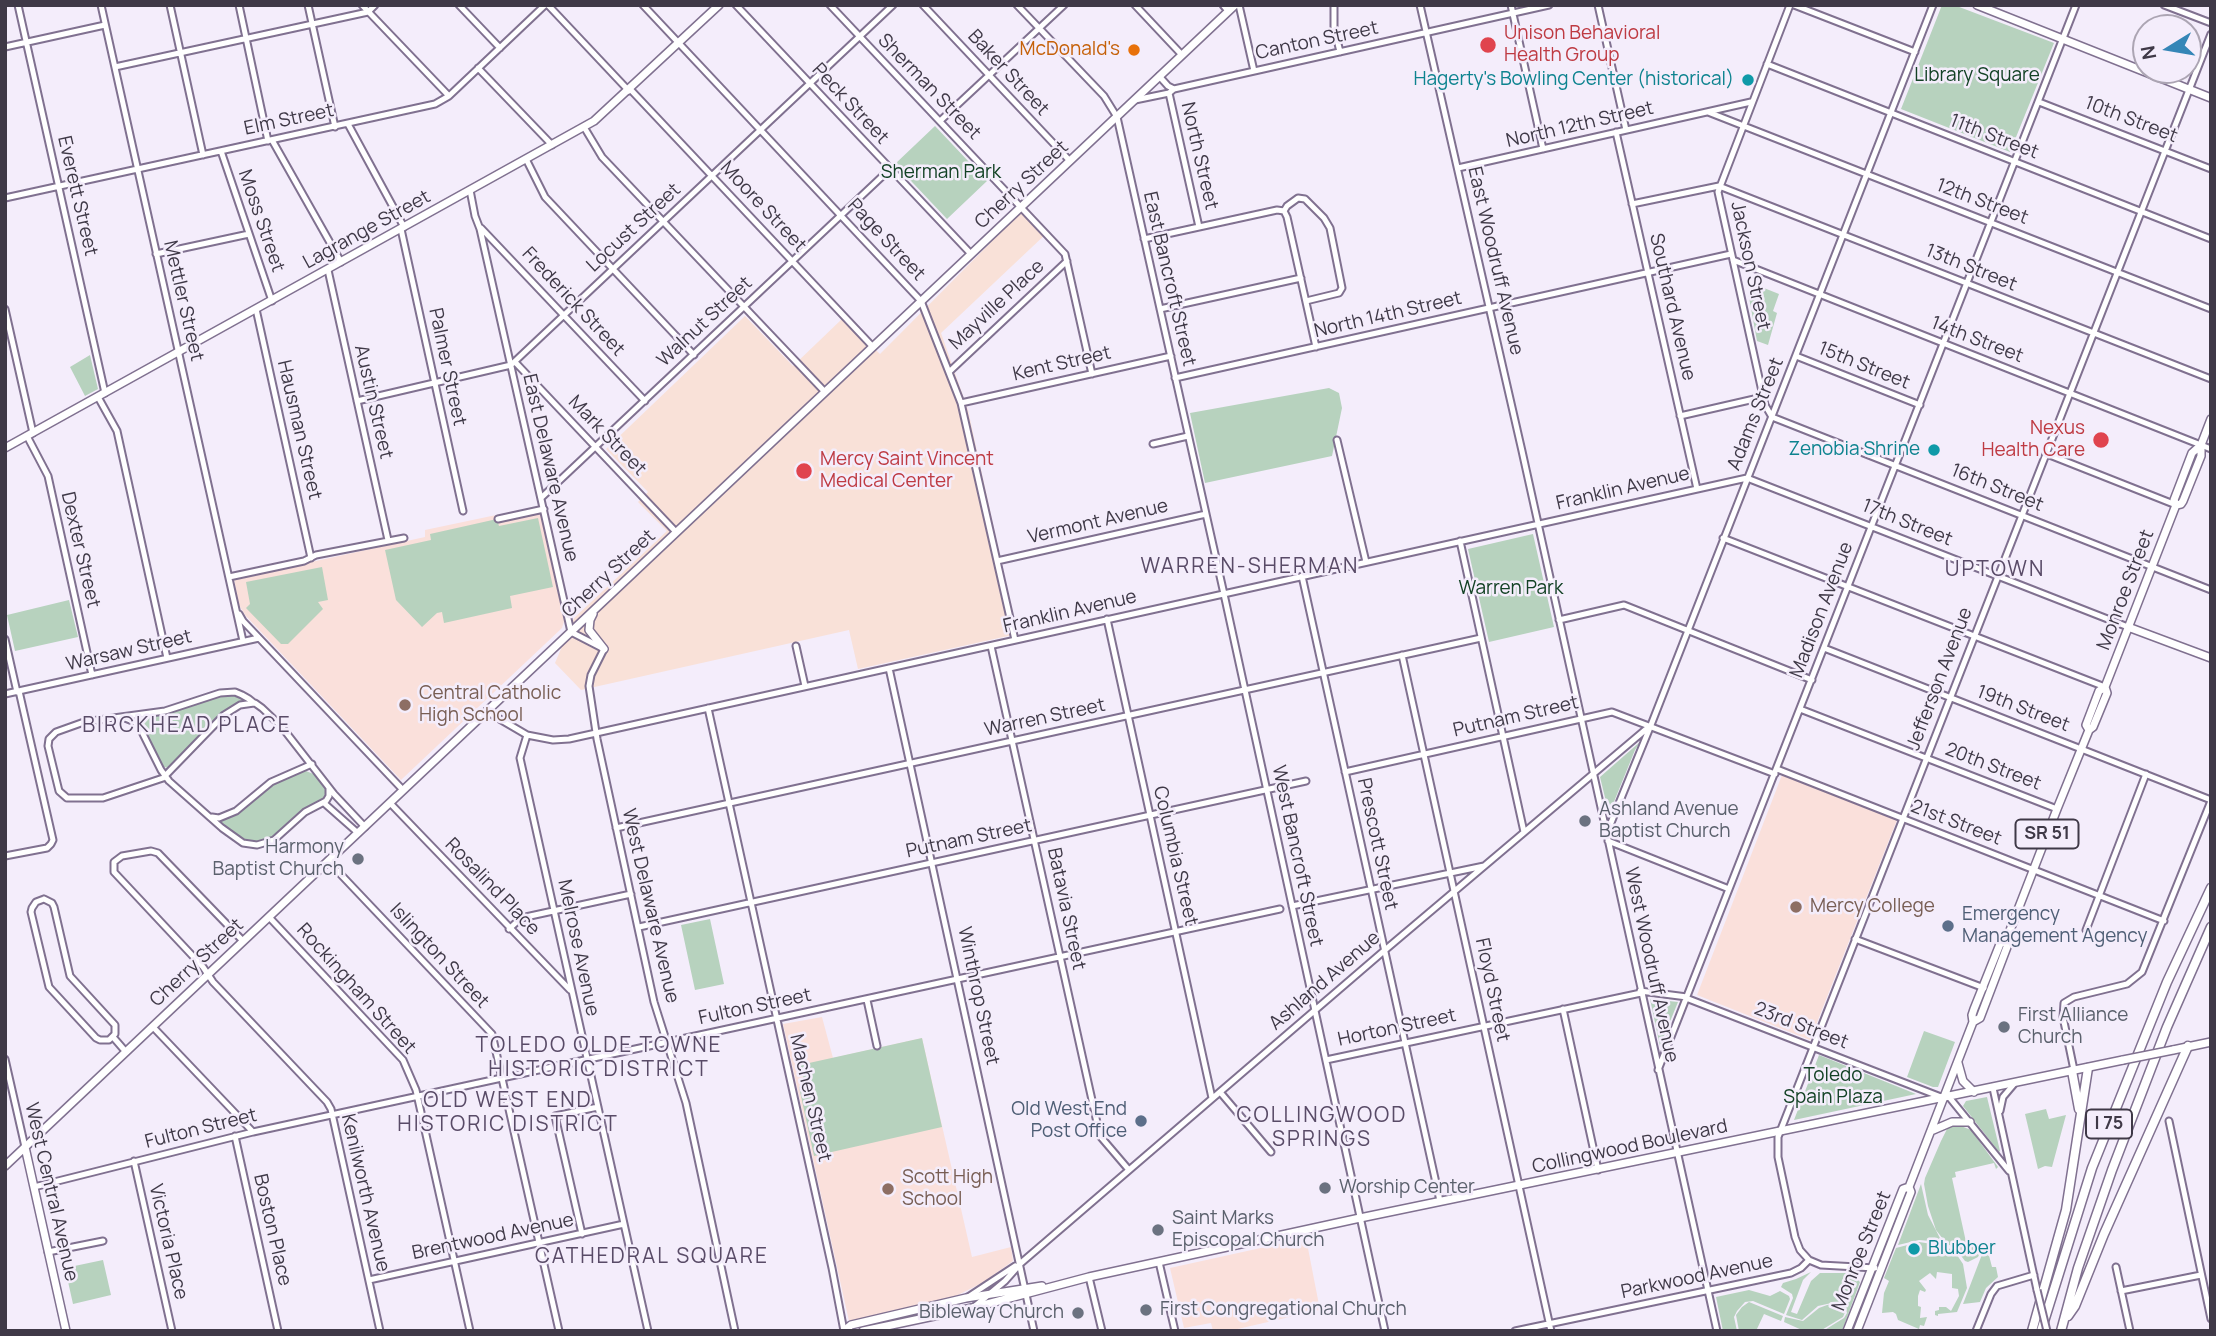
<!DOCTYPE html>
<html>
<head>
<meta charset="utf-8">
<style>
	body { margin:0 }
	#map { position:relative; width:2216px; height:1336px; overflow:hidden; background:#f4edfb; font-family:Manrope,sans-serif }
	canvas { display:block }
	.frame { position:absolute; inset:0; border:7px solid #3f3947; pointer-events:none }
	.north { position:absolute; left:2132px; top:14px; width:70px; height:70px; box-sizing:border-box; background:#f4edfb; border:2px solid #aca5b3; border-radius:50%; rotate:259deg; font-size:19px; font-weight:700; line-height:28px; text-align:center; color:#3f3947 }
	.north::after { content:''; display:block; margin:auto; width:24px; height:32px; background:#3586b7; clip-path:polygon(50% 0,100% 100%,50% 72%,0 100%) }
</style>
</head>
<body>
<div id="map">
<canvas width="2216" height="1336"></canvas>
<div class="frame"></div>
<div class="north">N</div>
</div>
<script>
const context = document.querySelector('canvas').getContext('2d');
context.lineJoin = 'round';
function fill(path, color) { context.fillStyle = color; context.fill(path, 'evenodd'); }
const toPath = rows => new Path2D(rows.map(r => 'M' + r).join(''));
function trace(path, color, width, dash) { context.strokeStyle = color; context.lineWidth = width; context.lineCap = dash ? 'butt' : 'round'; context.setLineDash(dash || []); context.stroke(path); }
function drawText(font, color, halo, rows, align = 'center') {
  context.font = font + ' Manrope,sans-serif'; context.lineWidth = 5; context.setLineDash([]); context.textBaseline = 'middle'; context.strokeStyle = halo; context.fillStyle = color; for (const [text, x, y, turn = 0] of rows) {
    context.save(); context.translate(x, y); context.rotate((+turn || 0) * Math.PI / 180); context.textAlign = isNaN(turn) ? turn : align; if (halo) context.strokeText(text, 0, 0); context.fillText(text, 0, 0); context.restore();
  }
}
const education = toPath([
	[501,514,503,521,541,514,564,621,562,628,401,780,245,615,239,605,234,579,425,537,425,530],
	[1782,775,1897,820,1810,1040,1697,995],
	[822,1017,833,1058,922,1038,972,1257,1011,1247,1013,1261,984,1282,952,1298,849,1321,783,1024],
	[1306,1238,1320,1310,1229,1331,1213,1331,1211,1323,1184,1328,1170,1268]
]);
const medical = toPath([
	[1026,207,1048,232,941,333,968,410,1017,634,858,669,849,630,581,690,555,663,574,618,667,531,638,502,648,492,606,449,745,316,793,366,843,318,880,354]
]);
const green = toPath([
	[1942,5,1954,5,2054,43,2010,152,1901,109],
	[935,126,987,181,947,219,895,164],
	[1759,286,1779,294,1773,311,1777,313,1768,345,1757,341,1748,292,1751,287],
	[90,355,98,389,85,396,70,367],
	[1329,388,1339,393,1342,408,1332,456,1205,483,1190,413],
	[538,518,553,587,510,596,512,608,444,623,442,612,437,613,422,627,396,600,385,550,431,540,430,534,497,519,499,526],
	[1533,534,1554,627,1489,642,1468,549],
	[322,567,328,600,318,602,323,609,288,644,281,644,246,608,250,604,246,582],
	[69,600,78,637,15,651,7,615],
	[234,694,241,697,243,701,216,719,172,766,169,768,164,767,137,718,172,712,221,695],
	[1641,741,1635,750,1609,814,1600,777],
	[306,771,316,775,326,786,326,798,304,810,273,838,261,842,244,841,220,822,242,811,276,781],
	[710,919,724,984,695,990,681,925],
	[1650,999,1678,1002,1660,1046],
	[1924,1031,1955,1042,1938,1087,1933,1087,1907,1077],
	[922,1038,942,1127,814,1156,799,1087,805,1085,800,1065],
	[1819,1055,1916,1094,1794,1120],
	[1987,1097,2000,1151,1999,1152,1963,1106,1966,1101],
	[2046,1109,2049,1119,2066,1115,2052,1167,2045,1166,2038,1169,2025,1114],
	[1951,1126,1961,1126,1971,1130,1998,1167,1996,1169,1994,1163,1955,1172,1956,1177,1952,1178,1966,1242,1970,1241,1971,1245,1984,1244,1978,1257,1968,1262,1965,1261,1956,1249,1946,1243,1936,1230,1928,1206,1924,1184,1925,1178,1941,1141,1947,1129],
	[1921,1184,1928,1215,1942,1242,1919,1240,1898,1245],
	[1919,1242,1945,1246,1955,1252,1963,1264,1967,1288,1957,1312,1938,1314,1938,1316,1935,1315,1935,1311,1939,1310,1939,1307,1946,1307,1951,1311,1959,1296,1958,1289,1952,1288,1952,1274,1937,1272,1936,1279,1930,1273,1919,1281,1926,1290,1925,1292,1920,1290,1918,1296,1918,1306,1921,1307,1920,1318,1927,1317,1924,1326,1920,1325,1919,1329,1898,1320,1896,1314,1893,1312,1882,1313,1884,1293,1889,1281,1884,1278,1896,1248],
	[1986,1244,1992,1267,1996,1267,1998,1277,1986,1288,1980,1302,1963,1304],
	[103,1260,111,1295,73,1304,65,1268],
	[1811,1272,1803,1280,1791,1312,1797,1314,1811,1281,1820,1273,1851,1273,1860,1282,1842,1331,1823,1331,1844,1318,1847,1313,1846,1310,1843,1317,1820,1331,1804,1331,1784,1322,1785,1317,1803,1321,1819,1308,1827,1305,1837,1303,1846,1308,1841,1302,1836,1302,1818,1306,1802,1320,1786,1315,1793,1298,1792,1294,1781,1287,1783,1283,1796,1279],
	[1749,1290,1770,1296,1780,1291,1789,1296,1790,1299,1784,1314,1753,1301,1745,1302,1737,1311,1734,1317,1737,1331,1723,1331,1716,1297],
	[1749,1302,1783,1316,1781,1321,1764,1314,1756,1331,1739,1331,1736,1315,1742,1307]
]);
const minor = toPath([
	[18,5,105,393],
	[101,5,243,641],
	[170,5,203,155],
	[239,5,268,141],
	[308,5,335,127],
	[362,5,449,96],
	[459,5,500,48],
	[548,5,629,91],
	[643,5,921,301,961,403,1015,640],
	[736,5,971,254],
	[830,5,1065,254,1092,374],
	[923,5,1070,161],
	[1017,5,1104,96,1117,117,1224,594,1385,1331],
	[1135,5,1182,55],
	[1223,5,1228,11],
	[1239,5,1254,71],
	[1334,5,1334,27,1340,52],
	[1420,5,1522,451,1717,1331],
	[1511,5,1543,149],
	[1598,5,1626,130],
	[1794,5,1915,52],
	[2164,5,2211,23],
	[5,47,105,25],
	[1767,64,2211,239],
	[115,67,368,12,375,5],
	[478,68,552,145],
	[1159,76,1168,86,1174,89],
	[630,89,873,347],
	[1169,93,1199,227],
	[1135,100,1169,93,1174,89,1549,5],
	[2039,102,2211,169],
	[1708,112,2211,309],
	[940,121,1064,5],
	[348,124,404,227],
	[584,127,602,157,825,392],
	[1616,132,1697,489],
	[272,140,341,262],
	[221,151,272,301],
	[526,159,545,197,694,355],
	[1458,168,1751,102],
	[470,190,475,216,480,229,571,632,604,649,591,675,589,686,597,739,654,1002,686,1103,735,1331],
	[5,198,435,104,449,96,545,5],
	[1632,204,1719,186,2211,379],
	[1284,211,1287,206,1298,198,1305,199,1324,218,1330,228,1342,288,1339,293,1306,301],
	[1284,211,1287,217,1316,347],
	[481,228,645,401],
	[401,229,463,511],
	[1144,239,1277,210,1284,211],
	[156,254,249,234],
	[1733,260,2211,449],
	[328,270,388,540],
	[5,309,33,433],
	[256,309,311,558],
	[1160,309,1301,278],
	[1796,356,1920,405],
	[515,362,676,532],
	[949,372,1067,261],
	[1175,378,1731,254],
	[98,397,117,431,167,658],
	[357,401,511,365,893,5],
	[961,403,1171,356],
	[1680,416,1763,397],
	[1772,417,2211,590],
	[1772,417,1765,405,1718,192,1790,5],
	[27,436,48,476,92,675],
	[1337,440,1366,562],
	[1153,444,1188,436],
	[2047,454,2176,505],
	[541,498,890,169],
	[498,519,544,509],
	[1723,538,2105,687],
	[1460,541,1524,832],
	[997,561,1206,514],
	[1302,576,1440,1201],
	[229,577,304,561,316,555,404,538],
	[239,614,243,621,403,790],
	[1107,619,1212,1098],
	[1559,620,1624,605,1812,680],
	[5,639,17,692],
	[796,646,805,686],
	[991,646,1100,1136,1129,1170],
	[1824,648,2211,800],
	[1402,655,1551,1331],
	[889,668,1034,1331],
	[5,694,259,638],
	[254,703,240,705,224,715,163,778,103,798,67,798,59,791,48,746,49,739,56,732,84,722,165,711,220,693,235,692,242,695,249,699,254,703,255,703,262,708,281,726,334,794,365,827],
	[708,708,832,1268,844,1331],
	[1800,709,2057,809],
	[486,711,527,735,553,740,569,739,1747,478,2128,627],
	[125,718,135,722,140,728,161,770,169,781,222,828,243,843,257,845,274,840,305,812,326,801,329,796,329,788],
	[527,735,520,758,648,1331],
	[1777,769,2164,921],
	[1345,772,1612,712,1775,774],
	[324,803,358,833],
	[390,803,570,990],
	[212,817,219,818,236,811,271,782,312,764],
	[616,828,1481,638],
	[1606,835,1651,725,1933,5],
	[1608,841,1729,889],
	[5,856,47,848,51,844,53,840,19,691],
	[328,861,492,1034,559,1331],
	[44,899,52,903,54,907,70,976,115,1025,115,1034,109,1040,100,1040,96,1038,49,987,31,912,32,908,36,902,44,899],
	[1292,906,1484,866],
	[269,917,403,1060,416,1090,470,1331],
	[639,927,1306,781],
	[509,929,521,918,631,894],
	[2086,930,2146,774],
	[1855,939,1984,988],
	[243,941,158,853,151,851,122,856,114,862,114,872,203,967,213,982,327,1102,331,1109,380,1331],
	[1640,991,1687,997],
	[1686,998,1941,1097],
	[867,1000,877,1046],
	[1563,1009,1598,1170],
	[153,1027,253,1132],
	[113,1037,126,1052],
	[5,1059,25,1147],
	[1326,1060,1641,993],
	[1658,1070,2076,5],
	[2074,1070,2063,1017,2064,1003,2074,997,2127,984,2142,972,2211,801],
	[1993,1088,2037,1290],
	[1220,1092,1271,1152],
	[1949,1097,2009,1171],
	[2000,1111,2003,1097,2014,1084],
	[2169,1121,2211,1319],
	[235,1136,278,1331],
	[134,1161,172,1331],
	[34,1187,253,1132,1280,909],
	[582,1234,555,1116,598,1107],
	[48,1252,103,1241],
	[1159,1262,1175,1331],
	[2116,1267,2130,1331],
	[1875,1268,1821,1265,1809,1260,1800,1250,1795,1237,1778,1157,1778,1137,2211,34],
	[1089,1277,1102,1331],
	[369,1280,624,1224],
	[2121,1291,2201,1275],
	[968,1297,1015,1266],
	[974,1307,1005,1281,1021,1263,1385,950,1651,725],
	[1515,1331,1791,1273,1801,1268,1809,1260],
	[1976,1331,1991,1294,1997,1286,2034,1275]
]);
const major = toPath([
	[1977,5,2211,98],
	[5,448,594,121,719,5],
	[2176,505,2181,504,2183,501,2201,456,2201,445,2211,419],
	[593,614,590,620,589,630,604,649],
	[2128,627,2211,658],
	[2089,730,2086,725,2099,691,2105,687],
	[1973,1022,1980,1018,2007,947,2007,938,2057,809,2089,730,2093,727,2107,693,2105,687,2176,505,2174,500,2192,453,2201,445],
	[2173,1050,2211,1042],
	[1958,1063,1963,1081,1974,1092],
	[1931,1131,1952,1122,1970,1122],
	[25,1147,66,1331],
	[5,1166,1235,5],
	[844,1331,851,1325,966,1298,1042,1286],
	[863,1331,972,1308,1089,1277,1360,1218,2123,1060],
	[1847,1331,1903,1189,1909,1187],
	[1857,1331,1911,1192,1909,1187,1973,1022,1972,1015,1974,1009,2000,944,2007,938]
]);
const highway = toPath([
	[2072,1071,2079,1109],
	[2068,1316,2075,1306,2104,1234,2188,1046],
	[2032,1331,2066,1210,2088,1068],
	[2041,1331,2092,1168,2167,982,2211,888],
	[2061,1331,2078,1268,2112,1170,2167,1027,2211,927]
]);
const minorBridge = toPath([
	[2037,1290,2047,1331]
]);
const majorBridge = toPath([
	[2123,1060,2173,1050]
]);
const markers = [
	[1488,45,9,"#e0444e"],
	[1134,50,7,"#e8710a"],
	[1748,80,7,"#0f9aa8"],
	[2101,440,9,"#e0444e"],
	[1934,450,7,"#0f9aa8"],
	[804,471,9,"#e0444e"],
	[405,705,7,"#8d6e63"],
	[1585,821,7,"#6b7280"],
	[358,859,7,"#6b7280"],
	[1796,907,7,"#8d6e63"],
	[1948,926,7,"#5c6f8a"],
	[2004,1027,7,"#6b7280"],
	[1141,1121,7,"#5c6f8a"],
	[1325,1188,7,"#6b7280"],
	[888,1189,7,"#8d6e63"],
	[1158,1230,7,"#6b7280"],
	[1914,1249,7,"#0f9aa8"],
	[1146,1310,7,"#6b7280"],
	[1078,1313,7,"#6b7280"]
];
const shields = [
	[2047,834,63],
	[2109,1124,46]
];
const shieldNames = [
	["SR 51",2047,834],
	["I 75",2109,1124]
];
const healthNames = [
	["Unison Behavioral",1504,34],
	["Health Group",1504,56],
	["Nexus",2085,429,"right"],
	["Health Care",2085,451,"right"],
	["Mercy Saint Vincent",820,460],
	["Medical Center",820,482]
];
const streetNames = [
	["Canton Street",1317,41,-12],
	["Baker Street",1008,73,47],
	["Sherman Street",929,87,46],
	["Peck Street",850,104,47],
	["Elm Street",289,120,-12],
	["10th Street",2131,120,21],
	["North 12th Street",1580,125,-13],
	["11th Street",1994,137,21],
	["North Street",1199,156,77],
	["Cherry Street",1022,185,-43],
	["Everett Street",77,196,77],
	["12th Street",1982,202,21],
	["Moore Street",763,207,47],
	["Moss Street",261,221,71],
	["Locust Street",634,228,-43],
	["Lagrange Street",367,230,-29],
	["Page Street",886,240,47],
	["East Woodruff Avenue",1495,261,77],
	["Jackson Street",1750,266,78],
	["13th Street",1971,268,22],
	["East Bancroft Street",1169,279,77],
	["Mettler Street",183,301,77],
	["Frederick Street",573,302,47],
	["Mayville Place",997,305,-43],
	["Southard Avenue",1672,307,77],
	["North 14th Street",1388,315,-13],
	["Walnut Street",705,322,-43],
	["14th Street",1977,340,21],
	["Kent Street",1062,364,-13],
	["15th Street",1864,366,22],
	["Palmer Street",447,367,78],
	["Austin Street",373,402,77],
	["Adams Street",1756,414,-68],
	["Hausman Street",299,430,77],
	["Mark Street",607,436,46],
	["East Delaware Avenue",550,468,77],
	["16th Street",1997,488,22],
	["Franklin Avenue",1623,489,-13],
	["Vermont Avenue",1098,522,-13],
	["17th Street",1907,523,22],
	["Dexter Street",80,550,77],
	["Cherry Street",609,574,-43],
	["Monroe Street",2126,590,-69],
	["Madison Avenue",1822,610,-69],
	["Franklin Avenue",1070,612,-13],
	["Warsaw Street",129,651,-13],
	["Jefferson Avenue",1940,679,-69],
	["19th Street",2023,709,21],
	["Putnam Street",1516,717,-13],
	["Warren Street",1045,718,-12],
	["20th Street",1993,767,21],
	["21st Street",1956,823,21],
	["Putnam Street",969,839,-12],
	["Prescott Street",1377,844,78],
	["Columbia Street",1175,856,77],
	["West Bancroft Street",1297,856,78],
	["Rosalind Place",492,887,46],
	["West Delaware Avenue",650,906,77],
	["Batavia Street",1066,909,78],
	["Melrose Avenue",578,948,78],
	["Islington Street",439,956,47],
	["Cherry Street",197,963,-43],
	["West Woodruff Avenue",1651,965,78],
	["Ashland Avenue",1325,981,-41],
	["Rockingham Street",356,989,48],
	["Floyd Street",1492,990,78],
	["Winthrop Street",978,996,78],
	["Fulton Street",755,1007,-12],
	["23rd Street",1801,1026,21],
	["Horton Street",1397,1028,-12],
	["Machen Street",810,1098,77],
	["Fulton Street",201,1129,-14],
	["Collingwood Boulevard",1630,1147,-12],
	["West Central Avenue",51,1192,77],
	["Kenilworth Avenue",365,1193,77],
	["Boston Place",272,1230,77],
	["Brentwood Avenue",493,1237,-12],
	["Victoria Place",168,1242,77],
	["Monroe Street",1862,1251,-68],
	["Parkwood Avenue",1697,1277,-12]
];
const foodNames = [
	["McDonald's",1120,50]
];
const parkNames = [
	["Library Square",1977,76],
	["Sherman Park",941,173],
	["Warren Park",1511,589],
	["Toledo",1833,1076],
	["Spain Plaza",1833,1098]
];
const cultureNames = [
	["Hagerty's Bowling Center (historical)",1734,80],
	["Zenobia Shrine",1920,450],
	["Blubber",1928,1249,"left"]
];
const educationNames = [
	["Central Catholic",419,694],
	["High School",419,716],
	["Mercy College",1810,907],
	["Scott High",902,1178],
	["School",902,1200]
];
const worshipNames = [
	["Ashland Avenue",1599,810],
	["Baptist Church",1599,832],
	["Harmony",344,848,"right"],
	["Baptist Church",344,870,"right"],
	["First Alliance",2018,1016],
	["Church",2018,1038],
	["Worship Center",1339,1188],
	["Saint Marks",1172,1219],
	["Episcopal Church",1172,1241],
	["First Congregational Church",1160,1310],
	["Bibleway Church",1064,1313,"right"]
];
const serviceNames = [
	["Emergency",1962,915],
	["Management Agency",1962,937],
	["Old West End",1127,1110,"right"],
	["Post Office",1127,1132,"right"]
];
const neighbourhoodNames = [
	["WARREN-SHERMAN",1250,567],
	["UPTOWN",1995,570],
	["BIRCKHEAD PLACE",187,726],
	["TOLEDO OLDE TOWNE",599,1046],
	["HISTORIC DISTRICT",599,1070],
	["OLD WEST END",508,1101],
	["HISTORIC DISTRICT",508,1125],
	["COLLINGWOOD",1322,1116],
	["SPRINGS",1322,1140],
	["CATHEDRAL SQUARE",652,1257]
];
fill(education, '#fae0db');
fill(medical, '#f9e1d8');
fill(green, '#b7d2be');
trace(minor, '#807190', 9);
trace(major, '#807190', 10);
trace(highway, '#807190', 11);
trace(minor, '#fff', 5);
trace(major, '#fff', 7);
trace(highway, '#fff', 8);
trace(minorBridge, '#807190', 9, []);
trace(majorBridge, '#807190', 10, []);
trace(minorBridge, '#fff', 5);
trace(majorBridge, '#fff', 7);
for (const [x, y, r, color] of markers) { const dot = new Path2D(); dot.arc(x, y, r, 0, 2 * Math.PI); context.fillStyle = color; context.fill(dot); trace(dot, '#f4edfb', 2.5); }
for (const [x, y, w] of shields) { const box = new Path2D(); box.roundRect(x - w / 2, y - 14.5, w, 29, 5); context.fillStyle = '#f4edfb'; context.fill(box); trace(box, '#3f3947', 2); }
drawText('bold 18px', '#3f3947', null, shieldNames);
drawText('19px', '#be3a42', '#f4edfb', healthNames, 'left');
drawText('19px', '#3f3947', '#f4edfb', streetNames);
drawText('19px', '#c56008', '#f4edfb', foodNames, 'right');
drawText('19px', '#134225', '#f4edfb', parkNames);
drawText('19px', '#0d838f', '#f4edfb', cultureNames, 'right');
drawText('19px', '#785e54', '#f4edfb', educationNames, 'left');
drawText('19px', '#5b616d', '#f4edfb', worshipNames, 'left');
drawText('19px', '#4e5e75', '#f4edfb', serviceNames, 'left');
context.letterSpacing = '2px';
drawText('21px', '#594b67', '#f4edfb', neighbourhoodNames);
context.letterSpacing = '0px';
</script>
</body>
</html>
